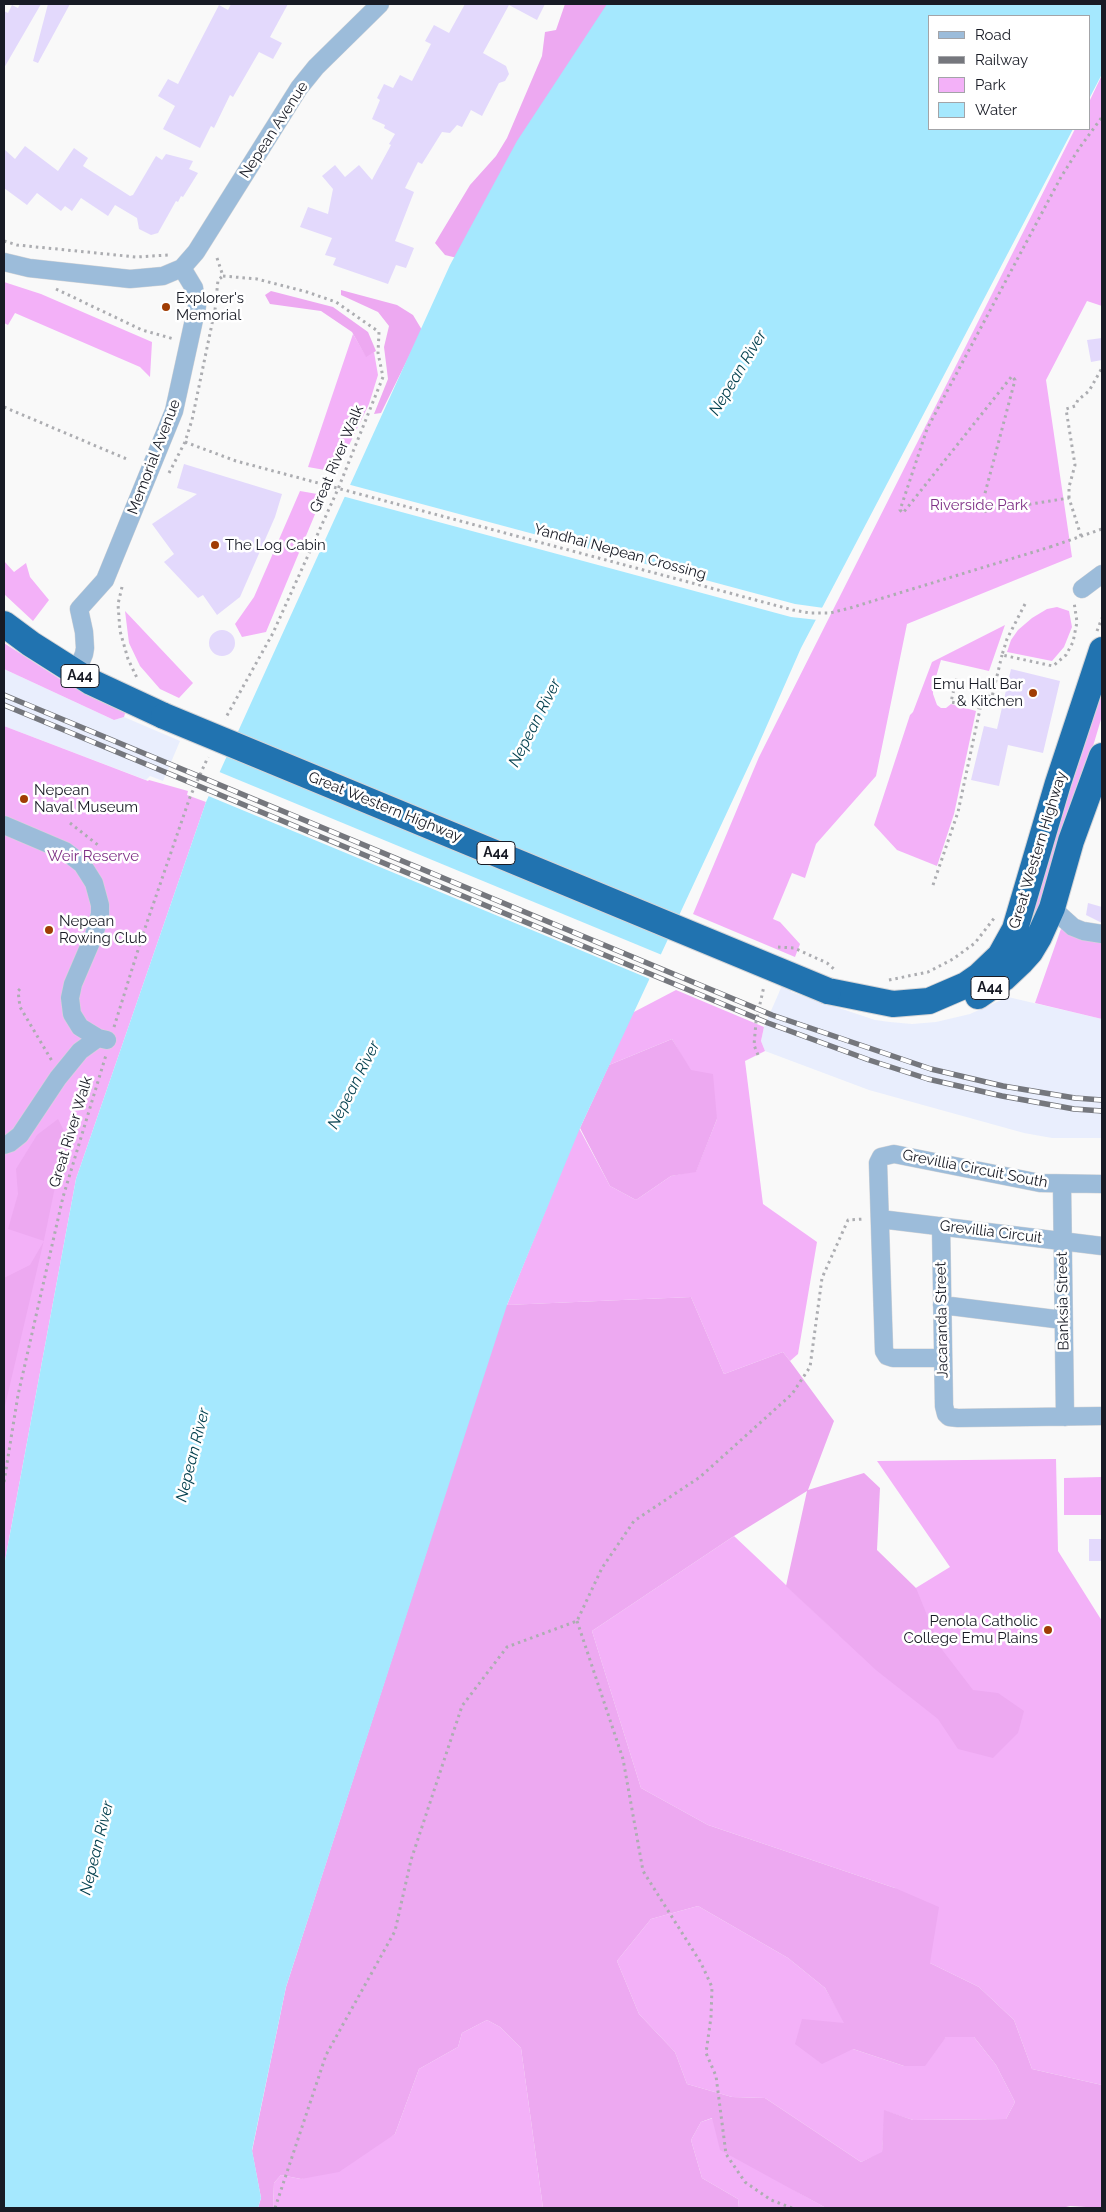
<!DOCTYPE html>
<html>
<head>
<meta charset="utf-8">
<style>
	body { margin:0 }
	#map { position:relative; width:1106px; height:2212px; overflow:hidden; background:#f9f9f9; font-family:Raleway,sans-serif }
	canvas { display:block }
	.frame { position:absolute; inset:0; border:5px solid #181b25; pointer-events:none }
	.legend { position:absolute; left:928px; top:15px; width:162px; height:115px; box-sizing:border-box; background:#fff; border:1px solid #a3a4a8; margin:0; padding:6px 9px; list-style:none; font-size:15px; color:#181b25 }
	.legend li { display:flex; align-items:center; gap:10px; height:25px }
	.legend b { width:25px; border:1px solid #a3a4a8 }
</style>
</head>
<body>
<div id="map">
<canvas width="1106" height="2212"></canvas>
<div class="frame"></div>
<ul class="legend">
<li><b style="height:6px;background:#9cbcda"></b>Road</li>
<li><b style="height:6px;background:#75777d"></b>Railway</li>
<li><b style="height:14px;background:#f3b1f8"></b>Park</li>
<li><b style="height:14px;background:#a5e8fe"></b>Water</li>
</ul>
</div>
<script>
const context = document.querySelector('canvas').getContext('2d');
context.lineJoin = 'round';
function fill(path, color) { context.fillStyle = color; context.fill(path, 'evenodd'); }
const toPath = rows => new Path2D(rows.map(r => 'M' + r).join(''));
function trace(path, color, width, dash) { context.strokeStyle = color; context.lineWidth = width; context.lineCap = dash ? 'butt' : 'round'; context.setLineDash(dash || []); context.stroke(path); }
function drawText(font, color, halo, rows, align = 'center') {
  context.font = font + ' Raleway,sans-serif'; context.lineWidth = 5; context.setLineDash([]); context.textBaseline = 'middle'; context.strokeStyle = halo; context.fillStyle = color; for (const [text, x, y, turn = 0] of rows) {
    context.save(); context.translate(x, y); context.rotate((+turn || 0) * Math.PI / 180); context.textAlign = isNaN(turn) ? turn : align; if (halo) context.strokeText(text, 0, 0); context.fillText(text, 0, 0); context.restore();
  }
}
const built = toPath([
	[4,669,114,720,124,717,180,741,163,781,150,776,146,780,4,726],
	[784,981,791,984,791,992,875,1020,890,1022,912,1024,936,1022,970,1014,1008,997,1102,1019,1102,1138,1052,1138,1024,1133,869,1090,765,1051,761,1041,764,1027]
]);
const green = toPath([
	[1102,75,1102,306,1087,301,1046,380,1072,557,907,624,876,776,816,844,805,878,792,873,773,919,780,922,800,944,795,957,693,914,759,757,1075,129,1090,129,1090,100],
	[4,282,41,294,152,342,150,377,140,367,15,313,8,325,4,323],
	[353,334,366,356,374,352,378,375,369,404,336,472,308,467],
	[300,491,323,495,266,632,242,637,235,624,254,597],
	[4,561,14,572,26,563,30,577,49,600,33,621,4,594],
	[1057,607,1069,611,1072,627,1064,647,1052,661,1007,652,1011,640,1018,630,1032,618,1047,609],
	[125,611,193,683,179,698,160,689,140,666,129,643],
	[1005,625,989,671,941,660,933,687,933,694,937,705,941,708,946,708,951,704,976,711,954,814,937,866,897,850,874,825,910,715,913,712,932,662],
	[4,643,60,679,97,699,126,710,124,717,114,720,4,669],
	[1102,675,1102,716,1052,884,1032,933,1025,928],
	[4,726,148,781,149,780,188,791,187,795,206,802,76,1179,4,1566],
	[1062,926,1102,939,1102,1019,1035,1003],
	[676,990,764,1027,761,1041,765,1051,745,1061,763,1204,817,1242,798,1354,790,1361,783,1352,724,1374,691,1297,507,1305,579,1128,610,1186,636,1200,671,1176,696,1171,717,1119,672,1039,609,1065,632,1013],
	[1056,1459,1058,1551,1102,1621,1102,2085,1032,2069,1014,2020,979,1987,930,1963,895,1888,708,1825,641,1788,592,1631,734,1536,839,1635,950,1567,877,1461],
	[1102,1477,1102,1515,1064,1515,1064,1478],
	[698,1906,788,1958,825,1988,845,2023,853,2049,904,2066,946,2037,974,2037,996,2065,1015,2102,1006,2119,913,2120,885,2111,882,2153,861,2162,765,2098,732,2097,687,2084,675,2052,639,2014,617,1961,651,1919],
	[487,2020,500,2027,521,2048,543,2208,273,2208,274,2183,281,2175,301,2179,395,2134,419,2069,458,2047,462,2033],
	[713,2118,794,2190,826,2208,739,2208,738,2199,702,2178,691,2140,701,2122]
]);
const forest = toPath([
	[565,4,613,4,461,259,445,255,435,243,470,185,496,156,507,138,542,56,545,32,556,30],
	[341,290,397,305,413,315,422,330,381,413,374,414,388,379,384,347,389,326,378,312,341,295],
	[271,291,333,307,368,332,376,351,366,357,352,332,321,311,270,304,265,295],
	[672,1039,691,1070,713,1074,717,1119,696,1172,671,1176,636,1200,610,1186,580,1128,609,1065],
	[58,1119,65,1133,55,1187,44,1240,4,1410,4,1278,30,1265,44,1241,8,1229,18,1194,16,1169,37,1135],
	[691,1297,724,1374,783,1352,790,1361,834,1421,808,1490,864,1473,880,1488,877,1550,916,1588,940,1647,973,1690,998,1693,1024,1711,1018,1733,993,1758,958,1749,938,1719,876,1670,786,1586,807,1491,734,1536,592,1631,641,1788,708,1825,895,1888,939,1907,930,1963,979,1987,1014,2020,1032,2069,1102,2085,1102,2208,1070,2206,1062,2208,826,2208,720,2150,712,2118,701,2122,691,2140,702,2178,738,2199,739,2208,543,2208,521,2048,500,2027,487,2020,462,2033,458,2047,419,2069,395,2134,339,2172,301,2179,281,2175,274,2183,273,2208,258,2208,261,2198,252,2151,286,1987,506,1305],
	[698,1906,788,1958,825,1988,844,2023,802,2019,795,2044,822,2064,853,2049,904,2066,925,2066,946,2037,974,2037,996,2065,1015,2102,1006,2119,913,2120,884,2110,882,2152,861,2162,765,2098,732,2097,687,2084,675,2052,639,2014,617,1961,651,1919]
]);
const water = toPath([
	[607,4,1102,4,1102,74,1090,97,1090,16,930,16,930,129,1073,129,801,648,757,748,580,1128,507,1305,286,1987,252,2150,261,2198,258,2208,4,2208,4,1566,76,1179,206,802,450,265,517,141]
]);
const pier = toPath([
	[347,484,795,604,824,608,818,620,791,617,342,496],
	[217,771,662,955,650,979,206,795]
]);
const building = toPath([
	[20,4,41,4,4,68,4,11,8,13,12,5,18,8],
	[48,4,70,4,38,63,33,61],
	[231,4,288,4,270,37,282,43,273,59,259,52,233,97,230,95,214,128,211,126,200,148,163,129,175,106,158,96,168,79,178,84,219,5,228,10],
	[465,4,545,4,537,20,509,5,483,53,506,66,509,74,505,81,499,83,482,116,471,110,462,127,457,125,450,133,442,132,422,164,418,162,405,188,414,192,395,241,414,248,406,268,396,265,388,284,333,265,336,258,325,255,332,238,300,227,308,207,328,214,333,189,322,176,335,165,345,177,359,165,372,180,391,145,389,144,395,134,384,128,385,125,372,119,380,100,377,98,384,84,393,88,400,75,412,81,431,44,425,41,434,25,449,33],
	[25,146,58,171,74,148,88,158,83,166,130,196,133,195,156,156,162,160,166,154,193,161,189,169,198,173,183,197,181,196,178,202,176,201,158,233,151,235,139,229,137,218,115,205,108,216,81,198,72,211,65,206,61,211,37,193,27,205,4,188,4,149,15,159],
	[1102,338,1102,360,1091,362,1087,340],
	[184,464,282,494,275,517,240,597,217,615,203,595,198,598,164,562,174,554,152,524,197,494,177,488],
	'209 643a13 13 0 1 1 26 0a13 13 0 1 1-26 0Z',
	[1011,669,1060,681,1043,753,1008,745,999,786,971,780,984,726,997,729],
	[1088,903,1102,907,1102,923,1086,915],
	[1089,1539,1102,1539,1102,1561,1089,1561]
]);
const path = toPath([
	[4,241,17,245,136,257,169,255],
	[217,258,223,276],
	[223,276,257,279,307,292,336,302,379,332,378,353,383,377,338,489,273,633,225,719],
	[56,289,142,330,174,339],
	[215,310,218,280,223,276],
	[4,407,129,460],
	[169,473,185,442,192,420,213,319],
	[1069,498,1069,487,1075,465,1066,409,1075,406,1078,400,1089,391,1102,368],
	[1081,536,1069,498,980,512,1015,380,1012,376,903,513,900,510,927,429,1061,177,1080,147,1102,117],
	[1050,547,1102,529],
	[122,587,118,604,120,631,128,659,138,680],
	[1025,604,1007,639,1002,655,1053,666,1066,655,1073,642,1077,622,1074,602],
	[1097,631,1102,618],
	[980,708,951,702,956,680,994,689],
	[70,823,98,845],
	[933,885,958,812,983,695,992,697,1002,655],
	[778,947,794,948,827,963,835,970],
	[889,980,928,972,953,959,975,943,995,917],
	[20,989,18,991,20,1007,52,1061],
	[114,1027,143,934,190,797,208,757],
	[758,1055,754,1045,756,1022,764,986],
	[4,1482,18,1395,63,1197,106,1055],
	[577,1621,623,1759,643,1871,701,1963,712,1987,711,2017,706,2053,716,2076,726,2154,745,2182,771,2200,792,2208],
	[275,2208,326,2055,395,1931,411,1860,462,1706,507,1647,577,1621,602,1568,634,1521,700,1477,792,1394,810,1367,822,1278,848,1220,864,1219]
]);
const minor = toPath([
	[4,262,29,268,130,279,163,276,182,268,196,252,299,88,316,67,380,4],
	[1082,589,1102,574],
	[76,673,84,654,85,648,84,632,79,609,105,580,174,411,197,306,194,288,182,268],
	[4,825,65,851,82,864,94,883,100,905,100,914,94,935,73,984,70,998,72,1014,80,1027,98,1038],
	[1052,908,1073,927,1083,931,1102,934],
	[4,1145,10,1143,20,1135,58,1078,80,1051,98,1038,107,1040],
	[1062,1185,1065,1417],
	[880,1219,1102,1246],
	[941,1226,944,1406,946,1414,949,1417,958,1418,1102,1416],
	[942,1305,1063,1320],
	[943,1358,893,1358,887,1356,884,1351,878,1163,881,1157,894,1154,1040,1183,1102,1184]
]);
const highway = toPath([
	[4,624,31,644,91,682,164,716],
	[828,991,893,1004,929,1001,966,985,979,976,1000,956,1015,929,1058,783,1102,650],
	[978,996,1004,978,1021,962,1030,952,1039,937,1052,908,1071,841,1102,756]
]);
const rail = toPath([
	[4,695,772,1015,931,1069,1003,1086,1075,1098,1102,1100],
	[4,705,768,1023,869,1060,928,1079,1002,1096,1074,1109,1102,1111]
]);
const pathBridge = toPath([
	[185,442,236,461,793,610,810,613,830,613,850,608,1050,547]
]);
const highwayBridge = toPath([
	[164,716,828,991]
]);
const markers = [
	[166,307,5,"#a03d04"],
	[215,545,5,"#a03d04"],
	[1033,693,5,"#a03d04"],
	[24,799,5,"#a03d04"],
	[49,930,5,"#a03d04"],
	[1048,1630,5,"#a03d04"]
];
const shields = [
	[80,676,38],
	[496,853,38],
	[990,988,38]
];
const shieldNames = [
	["A44",80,676],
	["A44",496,853],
	["A44",990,988]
];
const streetNames = [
	["Nepean Avenue",274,130,-57],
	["Memorial Avenue",154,457,-69],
	["Great River Walk",337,459,-67],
	["Yandhai Nepean Crossing",620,552,15],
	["Great Western Highway",385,807,22],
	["Great Western Highway",1038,850,-73],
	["Great River Walk",71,1132,-73],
	["Grevillia Circuit South",975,1169,11],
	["Grevillia Circuit",991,1232,7],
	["Banksia Street",1063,1301,-91],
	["Jacaranda Street",942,1320,-91]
];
const poiNames = [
	["Explorer's",176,298],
	["Memorial",176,315],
	["The Log Cabin",225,545],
	["Emu Hall Bar",1023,684,"right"],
	["& Kitchen",1023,701,"right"],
	["Nepean",34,790],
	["Naval Museum",34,807],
	["Nepean",59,921],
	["Rowing Club",59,938],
	["Penola Catholic",1038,1621,"right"],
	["College Emu Plains",1038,1638,"right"]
];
const parkNames = [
	["Riverside Park",979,505],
	["Weir Reserve",93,856]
];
const waterNames = [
	["Nepean River",738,373,-59],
	["Nepean River",535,723,-63],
	["Nepean River",354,1085,-63],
	["Nepean River",193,1455,-76],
	["Nepean River",97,1848,-76]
];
fill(built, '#e9eefd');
fill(green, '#f3b1f8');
fill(forest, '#eda9f1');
fill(water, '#a5e8fe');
fill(pier, '#f9f9f9');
fill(building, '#e3d9fc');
trace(minor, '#d5d5d7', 19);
trace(highway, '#d5d5d7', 28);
trace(path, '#acadb1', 3, [2.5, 4]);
trace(minor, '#9cbcda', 18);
trace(highway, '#2173b0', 26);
trace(rail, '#75777d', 5.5);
trace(rail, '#fff', 4, [11]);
trace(highwayBridge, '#d5d5d7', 28, []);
trace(pathBridge, '#acadb1', 3, [2.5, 4]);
trace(highwayBridge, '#2173b0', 26);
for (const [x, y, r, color] of markers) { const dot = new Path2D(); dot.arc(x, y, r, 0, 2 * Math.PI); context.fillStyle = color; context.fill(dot); trace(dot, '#fff', 2); }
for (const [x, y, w] of shields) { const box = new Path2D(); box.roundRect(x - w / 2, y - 11.5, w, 23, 4); context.fillStyle = '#fff'; context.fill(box); trace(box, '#181b25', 1); }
drawText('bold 14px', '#181b25', null, shieldNames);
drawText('15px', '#181b25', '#fff', streetNames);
drawText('15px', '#181b25', '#fff', poiNames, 'left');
drawText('15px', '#7f3186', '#fff', parkNames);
drawText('italic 16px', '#064250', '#fff', waterNames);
</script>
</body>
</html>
